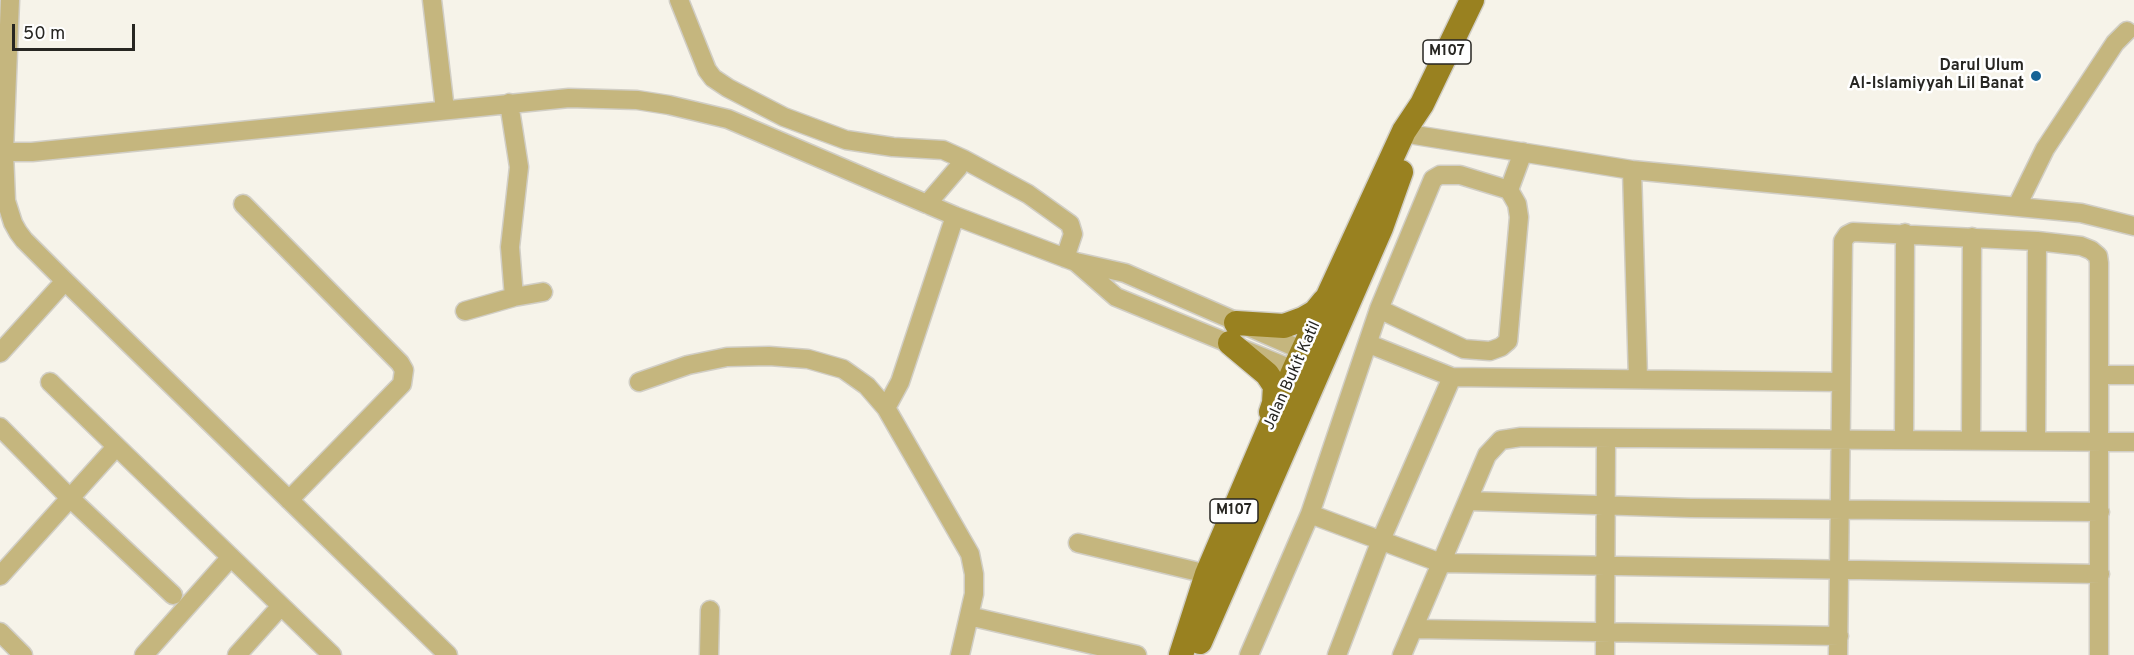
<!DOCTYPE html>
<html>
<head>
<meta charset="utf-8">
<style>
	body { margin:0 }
	#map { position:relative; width:2134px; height:655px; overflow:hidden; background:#f6f3e9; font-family:Overpass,sans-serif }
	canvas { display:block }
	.scale { position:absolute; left:12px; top:24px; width:123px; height:27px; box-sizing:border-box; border:3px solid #272622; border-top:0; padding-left:8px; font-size:18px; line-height:21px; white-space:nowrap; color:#272622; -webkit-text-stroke:4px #fff; paint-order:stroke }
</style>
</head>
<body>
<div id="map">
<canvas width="2134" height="655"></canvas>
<div class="scale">50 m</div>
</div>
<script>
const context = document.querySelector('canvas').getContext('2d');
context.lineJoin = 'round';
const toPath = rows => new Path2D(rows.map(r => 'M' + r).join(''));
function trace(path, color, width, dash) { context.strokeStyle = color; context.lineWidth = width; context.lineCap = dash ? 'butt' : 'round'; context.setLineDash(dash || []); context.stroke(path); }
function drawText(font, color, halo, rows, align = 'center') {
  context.font = font + ' Overpass,sans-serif'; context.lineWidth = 5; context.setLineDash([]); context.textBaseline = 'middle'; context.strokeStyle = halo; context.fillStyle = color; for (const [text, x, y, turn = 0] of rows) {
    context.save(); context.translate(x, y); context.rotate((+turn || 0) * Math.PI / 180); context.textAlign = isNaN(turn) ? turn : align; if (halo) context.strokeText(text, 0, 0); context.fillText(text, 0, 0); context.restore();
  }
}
const minor = toPath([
	[10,0,4,152,6,201,13,223,18,232,24,240,65,281,448,655],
	[432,0,445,110],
	[679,0,707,70,713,78,728,88,784,117,846,140,893,147,943,150,963,159,958,168,927,204],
	[509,103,519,167,510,247,514,297],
	[1404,131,1415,135,1632,170,2081,213,2134,226],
	[0,152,32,152,569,98,637,100,669,105,728,119,955,216,1076,262,1125,273,1304,351],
	[963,159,1028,194,1070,224,1073,234,1065,258],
	[1632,170,1638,379],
	[1509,190,1523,152],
	[243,204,400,363,404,370,402,384,289,500],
	[2017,206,2045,149,2115,43,2127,31],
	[1077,263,1116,297,1294,370],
	[465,311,514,297,543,292],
	[1369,344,1452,377,1841,382],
	[0,353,65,281],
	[2100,375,2134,375],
	[50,382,332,655],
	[639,382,688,365,727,357,769,356,808,359,843,369,867,386,886,408,970,554,974,574,974,594,960,655],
	[886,408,900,382,955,216],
	[0,427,70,498,173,595],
	[1904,440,1905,233],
	[1971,440,1972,237],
	[2036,441,2037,241],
	[1468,501,1691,508,2100,512],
	[1310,514,1441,563,2100,574],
	[1078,543,1207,574],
	[0,576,116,447],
	[969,616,1137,655],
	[1414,629,1839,636],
	[0,632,23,655],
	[144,655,231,557],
	[237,655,281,606],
	[709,655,710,610],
	[1249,655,1310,514,1379,309,1433,179,1440,175,1460,175,1509,190,1517,204,1519,217,1508,341,1501,347,1490,351,1464,349,1379,309],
	[1337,655,1381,540,1452,377],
	[1402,655,1487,455,1501,440,1521,437,2134,442],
	[1605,655,1606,438],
	[1838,655,1843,241,1847,235,1853,232,2037,241,2081,246,2091,250,2098,256,2099,263,2099,655]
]);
const major = toPath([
	[1236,323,1284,326,1303,319,1315,312,1324,301],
	[1230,343,1267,374,1275,386,1274,403,1271,412],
	[1200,642,1381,228,1401,172],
	[1181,655,1207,574,1294,370,1404,131,1422,104,1472,0]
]);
const markers = [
	[2036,76,6,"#176396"]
];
const shields = [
	[1447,52,48],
	[1234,511,48]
];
const shieldNames = [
	["M107",1447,52],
	["M107",1234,511]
];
const poiNames = [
	["Darul Ulum",2024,67],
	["Al-Islamiyyah Lil Banat",2024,85]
];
const streetNames = [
	["Jalan Bukit Katil",1293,376,-66]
];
trace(minor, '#d1cec5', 21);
trace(major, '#d1cec5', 27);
trace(minor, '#c5b67e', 18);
trace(major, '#998120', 24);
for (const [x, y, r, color] of markers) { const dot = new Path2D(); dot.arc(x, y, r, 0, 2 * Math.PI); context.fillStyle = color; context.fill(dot); trace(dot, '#fff', 2); }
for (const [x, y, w] of shields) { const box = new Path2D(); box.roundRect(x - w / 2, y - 12, w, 24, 4.5); context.fillStyle = '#fff'; context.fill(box); trace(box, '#272622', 1.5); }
drawText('bold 15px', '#272622', null, shieldNames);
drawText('bold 16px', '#272622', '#fff', poiNames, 'right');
drawText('16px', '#272622', '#fff', streetNames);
</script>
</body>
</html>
